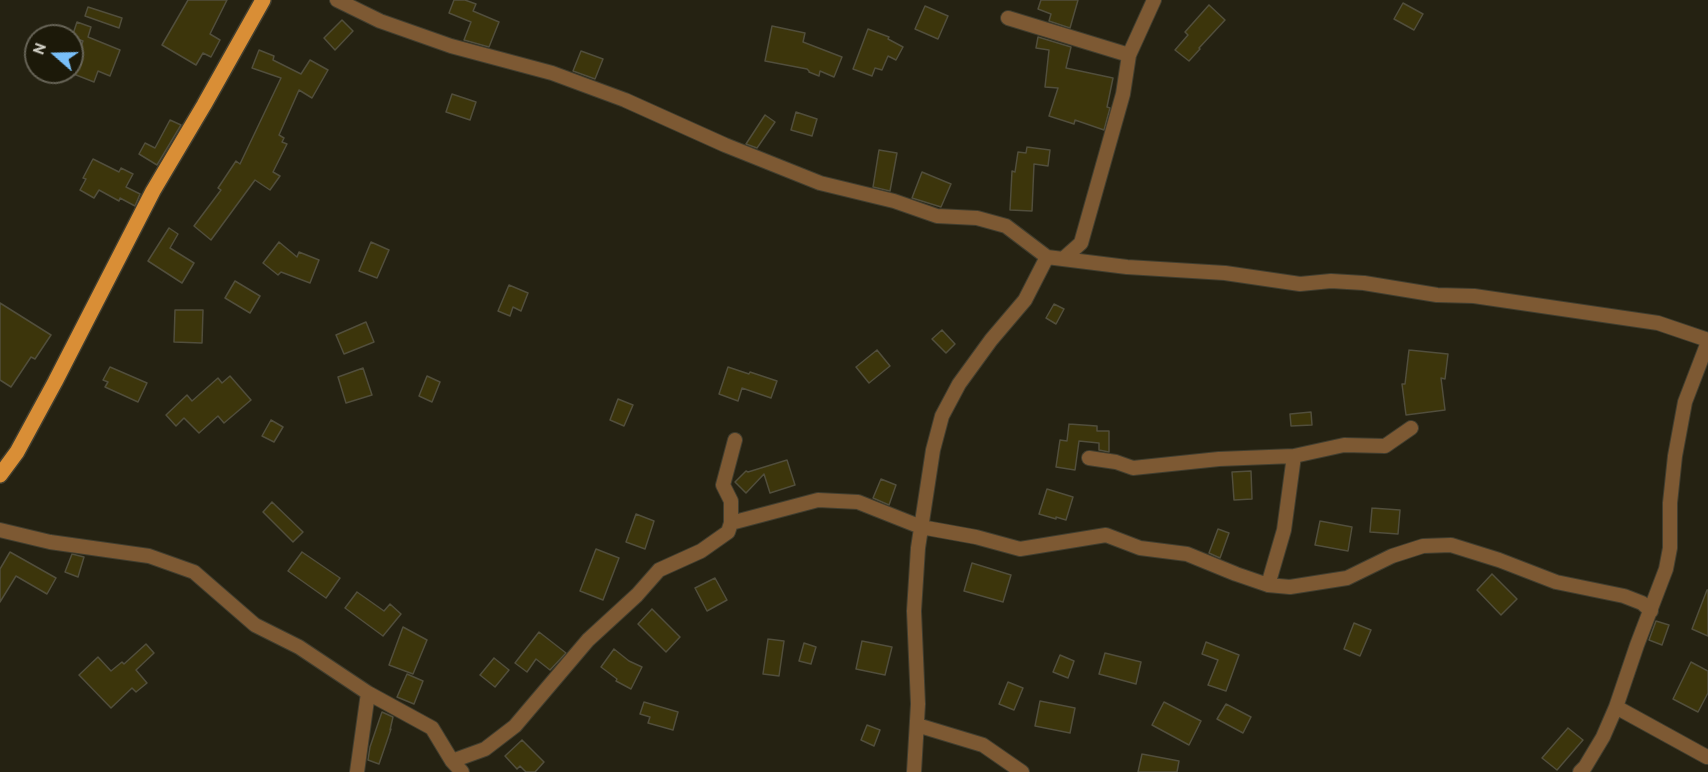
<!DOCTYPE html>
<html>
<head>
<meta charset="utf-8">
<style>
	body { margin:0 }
	#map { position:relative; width:1708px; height:772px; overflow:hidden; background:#252212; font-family:"PT Sans",sans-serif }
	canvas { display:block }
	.north { position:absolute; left:24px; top:24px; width:60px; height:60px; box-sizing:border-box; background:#1c1909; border:2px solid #666356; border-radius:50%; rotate:290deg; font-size:16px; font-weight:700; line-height:24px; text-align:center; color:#d5d3c9 }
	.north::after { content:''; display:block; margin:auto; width:21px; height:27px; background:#79bff8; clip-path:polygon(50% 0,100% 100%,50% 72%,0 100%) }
</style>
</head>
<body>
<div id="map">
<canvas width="1708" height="772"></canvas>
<div class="north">N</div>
</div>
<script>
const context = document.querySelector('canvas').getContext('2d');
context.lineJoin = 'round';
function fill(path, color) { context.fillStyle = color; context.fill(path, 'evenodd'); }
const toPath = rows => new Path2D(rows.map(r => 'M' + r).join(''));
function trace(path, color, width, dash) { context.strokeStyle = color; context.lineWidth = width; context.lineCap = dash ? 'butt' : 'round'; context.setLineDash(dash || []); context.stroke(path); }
const building = toPath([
	[188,0,227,0,210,34,220,40,211,57,203,53,196,65,162,45,188,0],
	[454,0,465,0,476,4,473,11,499,22,489,47,464,40,471,22,449,13,454,0],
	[1041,0,1078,0,1070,28,1049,21,1051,14,1038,9,1041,0],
	[1403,3,1423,14,1414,30,1394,19,1403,3],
	[1209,5,1225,20,1199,48,1200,49,1189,61,1175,50,1188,35,1185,32,1209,5],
	[925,6,948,16,938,39,915,29,925,6],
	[88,7,122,18,119,28,85,16,88,7],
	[342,20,353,31,335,50,324,38,342,20],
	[77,22,91,27,88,37,120,50,110,76,98,71,94,82,71,73,83,41,72,37,77,22],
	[772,26,805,33,803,42,842,57,834,77,820,71,819,76,809,72,809,71,807,69,765,61,772,26],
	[868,29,889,37,888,39,903,47,896,60,888,56,882,70,875,68,872,76,853,69,868,29],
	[1038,37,1071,47,1066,68,1113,78,1107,107,1110,108,1104,130,1075,120,1074,124,1049,116,1058,88,1045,87,1049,50,1036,48,1038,37],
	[259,50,274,56,273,60,301,74,310,60,328,70,312,98,299,90,279,135,284,138,282,142,287,144,273,172,280,176,270,190,255,180,211,240,194,226,221,190,218,188,236,161,240,164,281,78,252,68,259,50],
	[581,51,603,59,595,79,573,71,581,51],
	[452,94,476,102,470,120,446,112,452,94],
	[796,112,817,119,812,136,791,130,796,112],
	[765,115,775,122,757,148,746,144,765,115],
	[170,120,181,125,157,165,139,154,145,143,155,148,170,120],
	[1027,147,1050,150,1048,166,1034,164,1032,211,1010,210,1012,171,1015,172,1018,152,1026,153,1027,147],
	[879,150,897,153,890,191,873,187,879,150],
	[93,159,119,172,121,168,133,174,126,187,140,194,135,206,120,198,119,201,99,190,94,198,80,190,86,179,83,178,93,159],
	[922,172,951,184,941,207,912,198,922,172],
	[169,228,178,234,170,248,194,263,182,283,148,261,169,228],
	[279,242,297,257,299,252,319,260,310,283,281,272,278,275,263,263,279,242],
	[371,242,389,250,377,278,359,271,371,242],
	[235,281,260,296,250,313,225,298,235,281],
	[509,285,528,293,521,311,513,307,510,316,498,311,509,285],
	[0,303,51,335,35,359,31,357,11,387,0,380,0,303],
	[1054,304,1064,309,1056,324,1046,318,1054,304],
	[175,310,203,310,202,343,174,342,175,310],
	[366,322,374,342,344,354,336,335,366,322],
	[942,330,955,344,946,353,932,339,942,330],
	[877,350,890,366,869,383,856,367,877,350],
	[1409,350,1448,354,1445,379,1441,378,1445,410,1406,415,1402,384,1405,384,1409,350],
	[110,367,147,383,138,402,105,387,108,382,103,380,110,367],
	[728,367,749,374,750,372,777,381,771,398,742,388,738,401,719,394,728,367],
	[363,368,372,395,346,403,338,377,363,368],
	[230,376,251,400,224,423,218,416,199,433,184,418,176,426,166,415,187,395,192,401,218,378,222,383,230,376],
	[427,376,440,382,432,402,419,396,427,376],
	[618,399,633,405,624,426,610,420,618,399],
	[1311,412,1312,425,1291,426,1290,414,1311,412],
	[271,420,283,427,274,442,262,436,271,420],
	[1069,424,1097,426,1097,431,1109,431,1109,452,1099,450,1099,443,1079,441,1075,470,1056,467,1060,440,1067,441,1069,424],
	[787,460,795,485,770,493,764,474,746,493,735,482,746,471,748,472,787,460],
	[1251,471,1252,499,1234,500,1232,472,1251,471],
	[881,479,896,485,889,505,873,498,881,479],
	[1047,489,1073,497,1066,520,1056,517,1056,519,1039,514,1047,489],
	[272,502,303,532,293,542,263,512,272,502],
	[1372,508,1400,510,1398,534,1370,532,1372,508],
	[636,514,654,521,645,549,626,542,636,514],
	[1320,521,1352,527,1348,551,1315,545,1320,521],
	[1218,529,1229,533,1220,558,1209,553,1218,529],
	[596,549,619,558,603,600,580,591,596,549],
	[10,552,56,578,47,594,16,576,0,602,0,569,10,552],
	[302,552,340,578,326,598,288,571,302,552],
	[72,554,84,557,78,577,65,572,72,554],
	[972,563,1011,575,1003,602,964,591,972,563],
	[1492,574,1517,599,1501,615,1477,590,1492,574],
	[715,578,727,600,707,611,695,588,715,578],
	[1707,590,1708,590,1708,636,1692,629,1707,590],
	[357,592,384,611,390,604,401,614,383,636,345,608,357,592],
	[652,609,680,637,666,652,638,624,652,609],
	[1656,621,1669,625,1662,645,1649,640,1656,621],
	[1354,623,1371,630,1360,656,1344,649,1354,623],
	[403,627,427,640,413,674,389,665,403,627],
	[539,632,566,653,550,670,536,659,527,672,515,663,539,632],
	[768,639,784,641,779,676,763,674,768,639],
	[862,641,892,647,885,675,856,669,862,641],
	[1206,642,1239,655,1226,691,1208,685,1218,660,1202,654,1206,642],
	[804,643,816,647,811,664,799,661,804,643],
	[146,644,154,653,136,670,147,683,136,692,132,688,111,708,79,675,98,657,111,671,122,662,124,664,146,644],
	[614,649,629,661,642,667,631,689,616,681,617,679,601,667,614,649],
	[1105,653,1141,662,1136,684,1099,674,1105,653],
	[1060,655,1074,661,1068,678,1053,672,1060,655],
	[494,658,509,670,495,687,480,675,494,658],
	[1691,662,1708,671,1708,693,1698,712,1673,699,1691,662],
	[407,674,423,681,414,704,397,697,407,674],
	[1008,682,1023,688,1014,710,999,704,1008,682],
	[1040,701,1075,708,1070,733,1035,726,1040,701],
	[644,702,678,712,673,730,648,723,650,717,640,714,644,702],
	[1164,702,1201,721,1189,745,1152,725,1164,702],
	[1226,704,1251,717,1243,733,1217,719,1226,704],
	[382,712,393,717,390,730,391,729,379,764,368,760,370,747,382,712],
	[867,725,880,730,874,746,861,740,867,725],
	[1568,728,1583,740,1557,770,1542,758,1568,728],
	[522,740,544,762,535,772,526,772,520,766,517,769,505,756,522,740],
	[1142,754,1179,761,1177,772,1138,772,1142,754]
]);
const minor = toPath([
	[337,0,380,21,451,46,552,73,625,100,725,145,820,183,894,201,937,216,977,218,1006,226,1047,257,1127,267,1225,273,1300,284,1331,281,1364,283,1437,295,1474,296,1658,323,1708,340],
	[1008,18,1129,55],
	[1063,259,1081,243,1123,94,1129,55,1154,0],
	[1089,458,1116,462,1133,468,1219,459,1294,456,1344,445,1385,446,1411,428],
	[731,523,818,500,858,502,921,527,976,537,1020,549,1106,535,1140,548,1187,554,1236,574,1268,585,1290,587,1347,578,1392,556,1423,546,1451,545,1499,560,1556,582,1624,596,1642,603,1651,611],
	[0,530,50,542,149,556,194,572,255,625,299,647,368,693,432,728,452,761,462,772],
	[1268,585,1284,530,1294,456],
	[1616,707,1707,757],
	[917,725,983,745,1022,772],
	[452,761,485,749,515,726,588,640,637,595,659,570,701,551,728,532,731,523,731,501,723,485,735,440],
	[357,772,368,693],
	[914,772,918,704,914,611,918,548,933,450,942,416,959,384,991,340,1025,300,1047,257],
	[1580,772,1585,767,1603,737,1616,707,1637,645,1666,569,1670,548,1670,503,1675,456,1685,402,1708,342]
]);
const major = toPath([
	[0,475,17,452,55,382,153,191,204,105,263,0]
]);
fill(building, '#3c350b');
trace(building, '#514e3c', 1.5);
trace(minor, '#413e2f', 16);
trace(major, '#413e2f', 18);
trace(minor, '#7d5933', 14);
trace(major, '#d98e36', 15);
</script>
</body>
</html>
